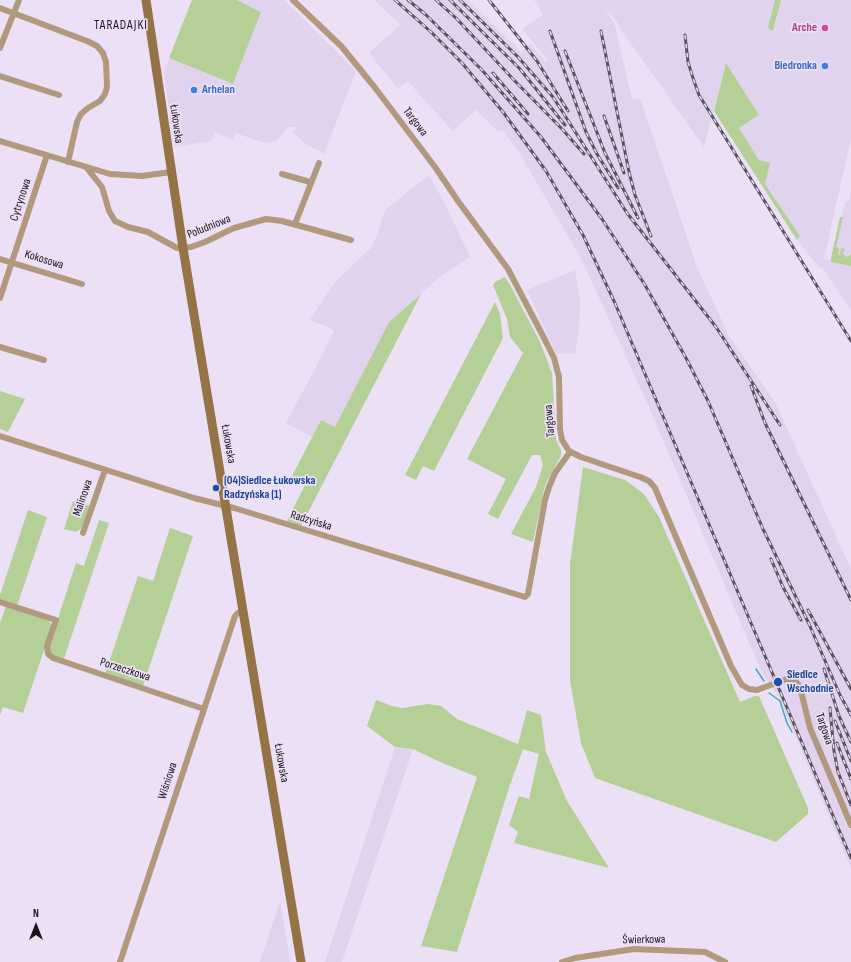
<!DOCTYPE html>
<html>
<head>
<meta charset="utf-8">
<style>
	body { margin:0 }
	#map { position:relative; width:851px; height:962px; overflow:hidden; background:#ece0f6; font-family:"Sofia Sans Condensed",sans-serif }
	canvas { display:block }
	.north { position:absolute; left:16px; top:906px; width:40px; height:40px; -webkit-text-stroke:3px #ece0f6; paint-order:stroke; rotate:0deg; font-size:11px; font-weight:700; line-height:16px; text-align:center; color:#19151c }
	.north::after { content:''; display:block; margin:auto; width:14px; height:18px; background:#19151c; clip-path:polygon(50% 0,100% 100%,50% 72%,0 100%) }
</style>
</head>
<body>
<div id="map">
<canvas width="851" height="962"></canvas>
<div class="north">N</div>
</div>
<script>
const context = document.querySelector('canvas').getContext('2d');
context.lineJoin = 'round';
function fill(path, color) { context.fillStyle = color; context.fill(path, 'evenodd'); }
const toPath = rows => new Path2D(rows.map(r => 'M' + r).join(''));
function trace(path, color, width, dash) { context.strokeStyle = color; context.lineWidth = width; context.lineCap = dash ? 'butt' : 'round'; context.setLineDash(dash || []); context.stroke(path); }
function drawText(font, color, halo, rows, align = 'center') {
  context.font = font + ' "Sofia Sans Condensed",sans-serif'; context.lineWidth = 3.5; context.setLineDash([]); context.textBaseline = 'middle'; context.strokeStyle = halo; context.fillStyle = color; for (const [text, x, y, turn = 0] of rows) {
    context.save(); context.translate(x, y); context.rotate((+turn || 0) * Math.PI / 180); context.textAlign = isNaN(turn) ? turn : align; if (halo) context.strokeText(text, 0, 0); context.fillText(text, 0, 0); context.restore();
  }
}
const built = toPath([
	[237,0,284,0,356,71,324,154,306,144,292,132,297,127,287,127,284,132,275,142,268,143,261,142,236,133,233,140,215,132,211,141,174,147,164,73,169,58,233,84,261,12],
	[374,0,468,0,521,52,531,44,545,62,548,60,522,29,543,15,538,5,534,0,851,0,851,138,824,259,831,260,845,203,849,201,851,190,851,311,823,268,819,267,797,240,800,236,765,184,759,160,739,128,759,115,726,63,704,147,624,34,617,22,610,13,605,8,615,26,632,99,640,98,697,267,729,336,775,402,851,569,851,869,779,697,762,673,648,405,582,260,520,154,502,129,498,132,476,110,453,131,418,93,408,81,398,89,369,53,400,25,403,27],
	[429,175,446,206,470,257,441,276,389,322,335,427,321,420,312,437,286,423,324,352,334,330,310,320,328,292,337,280,370,249,376,238,385,210],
	[575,270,580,301,579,329,575,354,556,353,527,290],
	[395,747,413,749,342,962,325,962],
	[280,901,290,962,260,962]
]);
const green = toPath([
	[192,0,237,0,261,12,233,84,169,58],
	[775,0,781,0,773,30,770,30,768,27],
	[726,63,759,115,739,128,759,160,770,163,765,184,800,236,797,240,714,111],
	[840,217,843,217,836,247,839,248,838,255,840,255,841,248,845,249,843,253,845,256,848,257,851,254,851,266,831,262,831,258],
	[505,277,510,285,540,342,552,373,556,440,561,450,561,456,545,485,533,542,511,534,536,487,543,465,540,455,532,455,498,519,488,514,506,479,467,459,523,353,510,337,507,319,493,285,495,282],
	[421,294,301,526,287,521,305,485,291,478,321,420,335,427,389,322],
	[495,302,500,314,503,338,434,471,423,466,416,480,405,475],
	[0,391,25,399,8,432,0,429],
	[583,467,625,480,644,494,659,517,740,702,755,696,759,696,808,808,808,814,776,842,595,778,581,743,570,681,570,564],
	[73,501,91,506,82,528,76,532,64,529],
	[28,510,47,517,17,606,0,600,0,595],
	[99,520,109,523,64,659,52,655,50,653,49,646,76,563,84,566],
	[170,528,193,536,143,686,105,674,138,576,153,581],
	[6,606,48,619,52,626,23,713,3,707,0,715,0,623],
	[376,700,392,706,402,708,428,704,441,706,457,719,518,744,527,710,541,715,546,752,567,801,609,868,514,843,518,832,509,825,519,796,529,799,539,754,523,749,509,788,457,952,421,946,477,777,440,762,413,749,395,747,367,726]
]);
const stream = toPath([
	[756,669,764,681],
	[769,693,780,701,787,723,792,732]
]);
const minor = toPath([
	[293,0,342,47,376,89,435,167,458,201,508,269,543,336,554,358,559,377,560,429,562,440,569,451,581,457,640,477,649,481,655,488,731,666,742,685,749,689,757,690,787,679,794,680,798,684,801,691,810,728,851,825],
	[0,8,87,41,97,46,103,53,106,62,107,87,105,94,100,101,88,108,81,114,77,122,68,162],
	[0,48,19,0],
	[0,76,59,95],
	[0,141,110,174,142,176,171,172],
	[86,167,102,187,109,211,115,221,128,227,148,232,177,248,191,247,205,242,234,228,266,219,282,221,351,240],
	[282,174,310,182],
	[295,224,319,163],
	[0,259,82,284],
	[0,298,47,155],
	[0,347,44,360],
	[0,436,194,498,234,508,525,597,528,594,545,500,549,487,555,473,570,452],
	[83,533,105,470],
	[0,602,56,620,47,646,48,654,53,658,204,709],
	[120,962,235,616,238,613,243,612],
	[562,962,575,958,634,949,705,952,725,962]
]);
const secondary = toPath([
	[146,0,183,248,301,962]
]);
const rail = toPath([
	[395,0,431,32,462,63,503,112,546,171,583,235,614,301,851,858],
	[408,0,425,14],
	[436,0,457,19,512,78,563,130,584,154],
	[450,0,520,69,565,125],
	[460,0,518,57,553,97,627,213,716,327,780,425],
	[489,0,537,61,568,111],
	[422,11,481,69,541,137,602,219,645,285,686,358,708,401,763,529,809,624,840,695,851,715],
	[550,31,586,132,597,154,618,188],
	[601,31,629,172,635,195,651,236],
	[685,35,688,62,693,78,699,95,851,341],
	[565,51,605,153,638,218],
	[493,73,528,114],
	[604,116,624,173],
	[751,386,765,423,851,600],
	[771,559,783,587,801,620],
	[808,610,851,689],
	[824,669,839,716,851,742],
	[830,708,834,751,838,772,851,805],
	[835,721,851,761],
	[837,743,851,779]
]);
const markers = [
	[825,28,4,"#d1479c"],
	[825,66,4,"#3f7fe0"],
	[194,90,4,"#3f7fe0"],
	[216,488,4,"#1a4fb4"],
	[778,682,5,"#1a4fb4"]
];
const hotelNames = [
	["Arche",817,28]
];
const shopNames = [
	["Biedronka",817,66],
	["Arhelan",202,90,"left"]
];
const streetNames = [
	["Targowa",415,122,53],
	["Łukowska",176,124,82],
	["Cytrynowa",21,200,-72],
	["Południowa",209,227,-22],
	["Kokosowa",44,260,17],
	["Targowa",550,421,-95],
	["Łukowska",228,444,80],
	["Malinowa",83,498,-71],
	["Radzyńska",311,521,17],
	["Porzeczkowa",125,670,18],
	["Targowa",824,729,71],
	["Łukowska",281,763,80],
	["Wiśniowa",168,781,-72],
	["Świerkowa",644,940,-1]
];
const transitNames = [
	["(04)Siedlce Łukowska",224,481],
	["Radzyńska (1)",224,495],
	["Siedlce",787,675],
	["Wschodnie",787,689]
];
const neighbourhoodNames = [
	["TARADAJKI",121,26]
];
fill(built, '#e1d2ee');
fill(green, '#b4d096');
trace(stream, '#3babca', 1.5);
trace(minor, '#b0997c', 6);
trace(secondary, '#957347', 9);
trace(rail, '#59535e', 3);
trace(rail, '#ece0f6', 1.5, [4.5]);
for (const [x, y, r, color] of markers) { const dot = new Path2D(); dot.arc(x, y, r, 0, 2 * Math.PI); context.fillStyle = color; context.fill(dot); trace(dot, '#ece0f6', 1.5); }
drawText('bold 12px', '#b23c85', '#ece0f6', hotelNames, 'right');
drawText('bold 12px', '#366cbe', '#ece0f6', shopNames, 'right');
drawText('12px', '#19151c', '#ece0f6', streetNames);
drawText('bold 12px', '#164399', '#ece0f6', transitNames, 'left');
context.letterSpacing = '1px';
drawText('13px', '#19151c', '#ece0f6', neighbourhoodNames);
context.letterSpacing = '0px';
</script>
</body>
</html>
